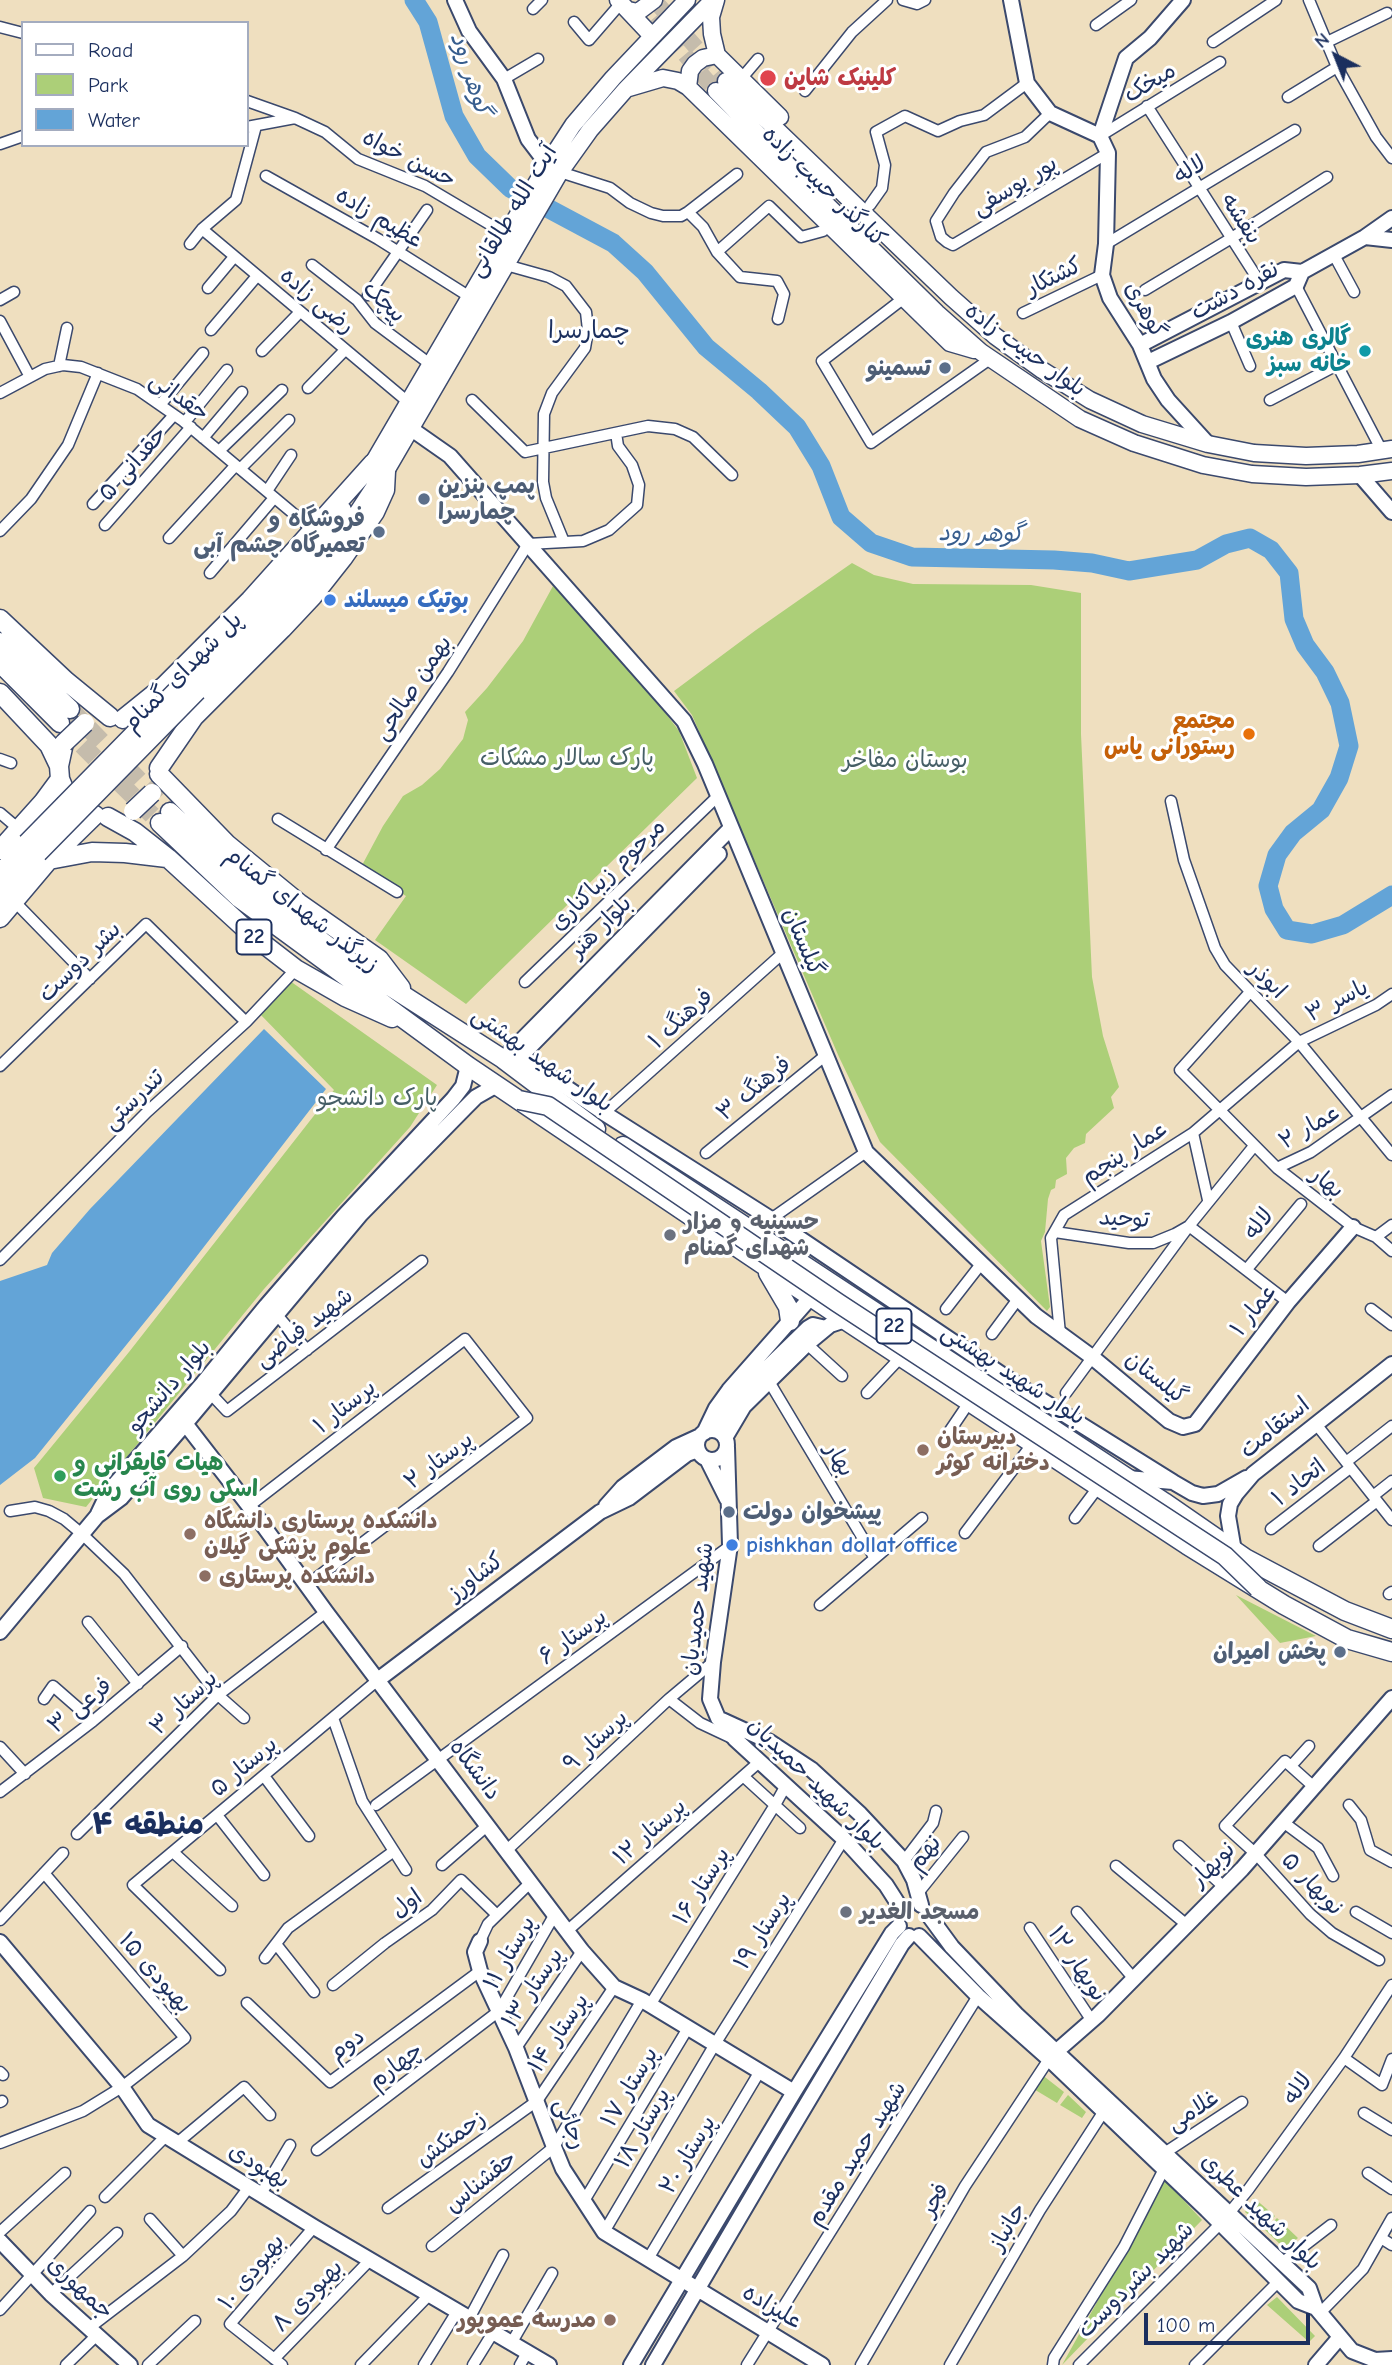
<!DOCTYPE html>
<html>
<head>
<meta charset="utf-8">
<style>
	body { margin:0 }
	#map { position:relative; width:1392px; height:2365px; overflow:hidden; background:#efdfbf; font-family:"Comic Neue",sans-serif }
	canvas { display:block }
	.legend { position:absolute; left:21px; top:21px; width:228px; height:126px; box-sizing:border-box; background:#fff; border:2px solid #a4acbf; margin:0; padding:9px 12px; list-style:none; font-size:21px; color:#1b2f5e }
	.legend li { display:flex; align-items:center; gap:14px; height:35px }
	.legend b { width:35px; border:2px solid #a4acbf }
	.north { position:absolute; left:1301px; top:21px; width:70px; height:70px; -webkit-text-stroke:5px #fff; paint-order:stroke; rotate:318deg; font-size:19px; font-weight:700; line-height:28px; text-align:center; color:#1b2f5e }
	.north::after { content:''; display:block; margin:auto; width:24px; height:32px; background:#1b2f5e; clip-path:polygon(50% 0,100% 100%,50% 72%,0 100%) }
	.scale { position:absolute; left:1144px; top:2313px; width:166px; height:32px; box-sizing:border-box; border:4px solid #1b2f5e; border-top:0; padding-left:9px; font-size:21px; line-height:24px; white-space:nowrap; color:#1b2f5e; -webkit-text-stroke:5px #fff; paint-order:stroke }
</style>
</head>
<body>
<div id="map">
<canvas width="1392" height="2365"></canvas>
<ul class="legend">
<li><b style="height:9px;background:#fff"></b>Road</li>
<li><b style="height:19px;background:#accf78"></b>Park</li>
<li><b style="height:19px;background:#63a4d7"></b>Water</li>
</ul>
<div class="north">N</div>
<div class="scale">100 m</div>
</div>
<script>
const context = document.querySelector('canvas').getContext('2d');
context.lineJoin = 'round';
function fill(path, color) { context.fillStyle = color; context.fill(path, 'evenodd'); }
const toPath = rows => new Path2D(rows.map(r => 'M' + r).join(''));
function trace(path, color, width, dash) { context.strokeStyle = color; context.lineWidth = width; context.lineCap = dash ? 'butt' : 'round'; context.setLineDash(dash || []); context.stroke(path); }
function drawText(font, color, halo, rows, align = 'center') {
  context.font = font + ' "Comic Neue","Playpen Sans Arabic",sans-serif'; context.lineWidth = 6; context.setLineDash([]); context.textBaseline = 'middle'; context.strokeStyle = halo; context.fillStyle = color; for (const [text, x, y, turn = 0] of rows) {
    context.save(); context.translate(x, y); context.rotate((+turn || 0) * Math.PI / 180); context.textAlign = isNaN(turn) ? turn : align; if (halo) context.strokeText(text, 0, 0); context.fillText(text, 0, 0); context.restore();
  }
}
const green = toPath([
	[852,563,874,575,913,584,1031,585,1081,593,1081,734,1092,977,1103,1036,1119,1087,1111,1097,1114,1108,1086,1134,1085,1143,1074,1148,1066,1158,1067,1174,1056,1180,1055,1188,1051,1190,1048,1199,1045,1232,1041,1241,1050,1307,1047,1311,880,1142,839,1057,692,715,674,691,756,630],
	[553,586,633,670,679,731,697,778,466,1004,375,940,406,896,360,869,383,826,403,796,422,785,440,769,463,739,468,720,465,712,487,688,523,641],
	[290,981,437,1085,410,1127,264,1289,86,1507,43,1498,34,1468,129,1352,334,1090,259,1013],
	[1236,1595,1316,1636,1280,1643],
	[1041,2074,1064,2092,1057,2103,1032,2088],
	[1068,2095,1086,2112,1082,2118,1060,2105],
	[1165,2180,1202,2220,1062,2365],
	[1254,2198,1275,2216,1264,2228,1245,2212],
	[1277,2218,1298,2238,1285,2249,1265,2230],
	[1277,2297,1315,2336,1309,2342,1267,2305]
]);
const water = toPath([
	[264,1029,326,1089,169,1292,35,1458,0,1485,0,1281,47,1265,52,1253,90,1209]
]);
const river = toPath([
	[414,0,428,22,454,116,477,156,510,188,613,243,645,272,706,347,759,391,797,427,821,466,841,517,871,543,912,557,1054,560,1092,563,1129,571,1197,560,1226,544,1250,538,1271,550,1289,573,1294,619,1305,645,1325,672,1340,703,1349,746,1339,778,1321,810,1293,833,1277,855,1268,886,1274,909,1287,930,1312,934,1343,925,1392,895]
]);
const primaryTunnel = toPath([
	[638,0,716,91],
	[654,0,726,81]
]);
const highwayTunnel = toPath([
	[70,709,170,812],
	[63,726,160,823]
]);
const street = toPath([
	[903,0,917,4,925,0],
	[1309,0,1337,67,1376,137,1392,158],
	[533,9,542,0],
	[574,22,589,40,621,3],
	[1096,25,1131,0],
	[0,27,23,33],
	[1213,42,1276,0],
	[1327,42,1387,13],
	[504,79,538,59],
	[741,79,758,59],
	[805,91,852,32,887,0],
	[1288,97,1337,67],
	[247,101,295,118,325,132,358,159,425,186,506,234],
	[1147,106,1259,281],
	[1050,113,1025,137,986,152,954,193,936,221,941,237,947,242,953,245,1108,153],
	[247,127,295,118],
	[1100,136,1220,62],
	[0,144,23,136],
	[560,172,610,188,630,203,651,213,663,216,681,216,688,212,703,227,717,252,740,277,777,281,784,294,778,319],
	[266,176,378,239,470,297],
	[870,205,882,188,885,165,876,132,905,116,938,131,960,121,984,115,1027,83],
	[688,212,737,174],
	[202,229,408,402],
	[190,244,202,229,236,200,256,126],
	[1106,244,1295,130],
	[717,252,769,206,801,237,823,231],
	[1334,255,1354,292],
	[312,265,357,300,375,323,430,364],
	[506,265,549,277,566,286,586,312,588,330,585,348,552,393,544,414,543,482,546,498,564,542],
	[1296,286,1382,451],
	[208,288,234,257],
	[1145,290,1230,239,1327,177],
	[368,295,427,210],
	[904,298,822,361,871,443,990,359],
	[0,300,14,292],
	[1023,313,1102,275],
	[0,321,30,377],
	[1231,322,1250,366],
	[211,330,257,276],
	[262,351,300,312],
	[59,366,67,328],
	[308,388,345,350],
	[0,393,45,369,63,365,81,367,137,389,183,421,313,530],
	[472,400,525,452,648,426,675,429,693,437,732,475],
	[1270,400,1337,365],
	[160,405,203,353],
	[185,422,227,370],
	[203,438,242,392],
	[219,451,282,390],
	[240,469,289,420],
	[267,491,291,455],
	[93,504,174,415],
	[105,525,191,427],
	[0,531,31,499,68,445,98,373],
	[169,538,235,466],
	[210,573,274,498],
	[0,759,11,763],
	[1171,801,1184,860,1215,948,1225,965,1299,1042,1392,1155],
	[0,813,20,830],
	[278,819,397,892],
	[326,850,448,672,528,544,583,541,609,530,637,505,639,485,632,465,618,446,616,433],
	[14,901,90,979],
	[525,982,718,796],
	[1250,992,1180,1070,1277,1168,1353,1227,1376,1237,1392,1251],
	[0,1066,146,924,246,1022],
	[604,1113,783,953],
	[1193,1133,1208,1200],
	[706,1153,826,1055],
	[1277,1168,1311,1152,1392,1095],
	[771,1219,866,1152],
	[1055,1232,1129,1243,1153,1243,1175,1234,1189,1226,1254,1146],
	[1376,1237,1392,1225],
	[0,1260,147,1112,246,1022,296,969],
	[1247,1269,1301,1204],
	[946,1309,981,1264],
	[1371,1309,1392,1325],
	[277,1315,307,1350],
	[992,1334,1018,1299],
	[1060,1334,1051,1238,1064,1215,1193,1133,1299,1042,1376,1005,1392,994],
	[807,1344,842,1376],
	[770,1383,874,1557],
	[867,1393,901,1357],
	[1066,1393,1189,1226,1288,1302],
	[211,1394,227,1411,422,1261],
	[1316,1424,1392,1520],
	[949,1432,970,1401],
	[1346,1462,1392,1426],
	[1373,1496,1392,1481],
	[249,1506,465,1339,527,1418,307,1585],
	[10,1511,35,1507,49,1511,64,1519,82,1534,124,1574,218,1695,244,1718],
	[1075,1518,1099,1486],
	[1271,1529,1350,1468],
	[965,1533,1033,1443],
	[1319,1546,1377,1501],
	[1389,1594,1392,1592],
	[820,1605,922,1518],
	[88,1622,138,1684],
	[44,1699,53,1686,93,1721],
	[669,1699,700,1723,734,1739],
	[333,1718,362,1801,406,1870],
	[0,1747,25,1774],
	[1291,1766,1309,1746],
	[264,1776,309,1836],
	[743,1776,800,1828],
	[1314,1787,1285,1761,1225,1826,1256,1854,1310,1914,1332,1933,1379,1960],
	[0,1792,93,1721,182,1646],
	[376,1805,730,1546],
	[1349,1805,1361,1820,1370,1850,1392,1862],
	[217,1815,264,1875],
	[1283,1822,1318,1848,1333,1876],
	[77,1834,218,1695,326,1612],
	[1179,1846,1224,1887],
	[507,1850,669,1699,713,1662],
	[173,1852,232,1906],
	[904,1861,933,1823,936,1811],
	[442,1865,488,1825],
	[1116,1866,1187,1925],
	[918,1893,963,1837],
	[1077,1912,1134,1979],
	[1356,1912,1392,1933],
	[0,1920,63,1853],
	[1030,1928,1092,2021],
	[567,1931,758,1763],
	[480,1941,488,1924,531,1882],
	[276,1944,314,1992],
	[265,1958,288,1928,394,1851],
	[220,1970,133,1885,379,1679],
	[333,1985,385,1943,432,1910,461,1880,497,1915],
	[247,2003,330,2082,480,1971],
	[650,2005,775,1805,785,1787],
	[516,2048,582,1951],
	[1344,2058,1382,2085,1392,2059],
	[0,2072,3,2075],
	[0,2102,2,2101],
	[1364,2113,1392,2130],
	[0,2143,83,2111,122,2087,185,2038,44,1873],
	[177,2143,244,2087,270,2115],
	[317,2150,499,2011,555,1914],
	[1166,2152,1242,2102],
	[1368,2173,1392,2189],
	[261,2194,290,2145],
	[105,2197,166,2136],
	[584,2201,688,2028],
	[388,2208,537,2101,614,1987],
	[150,2219,183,2256],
	[0,2232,65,2173],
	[604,2232,715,2044,844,1839],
	[1381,2238,1392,2245],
	[432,2246,554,2147,642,2000],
	[648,2259,760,2071],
	[1283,2262,1331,2225],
	[51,2294,117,2233],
	[0,2310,90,2211],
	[1320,2313,1363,2269,1392,2218],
	[470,2317,503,2255],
	[89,2328,183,2256,231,2211,249,2187],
	[512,2342,552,2273],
	[274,2359,370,2260],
	[66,2365,97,2335],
	[148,2365,195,2321],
	[282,2365,230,2324,314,2227],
	[361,2365,430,2294],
	[424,2365,458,2310],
	[473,2365,494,2331],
	[520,2365,528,2351],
	[747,2365,978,1996],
	[861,2365,965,2186,1049,2059],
	[950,2365,1040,2210,1104,2111],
	[1053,2365,1054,2358,1124,2247,1164,2169],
	[1079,2365,1221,2223,1248,2190,1344,2058,1392,1985],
	[1195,2365,1279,2281]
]);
const secondary = toPath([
	[455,0,469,31,504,79,528,139,547,164],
	[1011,0,1027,83,1050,113,1100,136],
	[1100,136,1108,153,1106,244,1102,275,1110,298,1140,345,1154,379,1168,400,1208,444],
	[1100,136,1126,58,1150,38,1183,0],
	[1365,237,1392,240],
	[1140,345,1284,270,1302,272,1365,237,1392,218],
	[1148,362,1231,322,1296,286,1302,272],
	[410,428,450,456,684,721,705,764,866,1152,1036,1316,1092,1357,1169,1421,1183,1427,1195,1424,1288,1302,1353,1227],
	[1360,475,1392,512],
	[511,1050,604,1113,771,1219,1019,1386,1173,1482],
	[506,1056,731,828],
	[515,1062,719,854],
	[177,1413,249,1506,326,1612,582,1951,614,1987,642,2000,794,2092],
	'697 1445a15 15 0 1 1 30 0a15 15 0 1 1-30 0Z',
	[718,1431,735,1399,808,1328,813,1325,826,1328],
	[704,1433,716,1408,729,1390,811,1297],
	[725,1438,744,1406,807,1344,830,1325,845,1320],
	[727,1447,730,1545,713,1662,710,1699,718,1718,735,1739,844,1839,886,1885,902,1910],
	[707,1459,727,1499],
	[1127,1478,1173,1482,1192,1493,1203,1496,1218,1494,1246,1478],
	[606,1506,623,1487,676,1447,700,1436],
	[98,1514,109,1491,203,1383,266,1306,343,1217,453,1099,463,1086,468,1066],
	[1234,1551,1228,1516,1230,1504,1236,1494,1253,1474,1392,1364],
	[0,1632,97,1516,121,1498,185,1424,361,1214,465,1108,476,1097,497,1085],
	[379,1679,600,1512,629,1498,687,1454,698,1450],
	[722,1720,770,1742,811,1769,860,1814,904,1861,914,1880,921,1905],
	[930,1917,952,1947,1016,2014,1309,2288,1316,2308,1352,2351,1375,2360,1392,2359],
	[919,1936,978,1996,1049,2059,1207,2210,1298,2301,1316,2308],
	[480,1941,475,1952,480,1971,516,2048,554,2147,563,2169,604,2232,822,2365],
	[0,1942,122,2087,148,2125,314,2227,549,2365],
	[1050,2057,1098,2015,1242,1869,1392,1698],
	[0,2241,51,2294,130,2365],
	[631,2365,794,2092,892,1933,899,1926],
	[653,2365,775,2157,902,1944,909,1936],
	[1316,2365,1340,2337]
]);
const primary = toPath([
	[618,0,652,36],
	[716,0,711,17,712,34,717,55,780,117],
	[628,10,638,12,654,0],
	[726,81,951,297,995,336,1042,370,1090,400,1142,424,1208,444,1254,453,1306,456,1358,454,1392,449],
	[688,87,690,71,695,64,703,58,717,55],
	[629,88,663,78,678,81,688,87,950,343,974,350],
	[716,91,828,206,937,313,981,352,1080,419,1134,443,1203,465,1252,474,1306,477,1360,475,1392,471],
	[373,463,547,165,573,125,613,78,687,0],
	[386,471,560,172,590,130,626,89,713,0]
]);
const highway = toPath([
	[0,619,66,681,110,717],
	[0,642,70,709],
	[0,663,60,723],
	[187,680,292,577,320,544,342,510],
	[197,691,303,587,332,553,380,480],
	[0,693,49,745,59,766],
	[123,719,164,686,250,600,373,463],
	[64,743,59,766,60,779,65,791,80,808],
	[159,768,194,717,282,629,313,596,343,558,375,512,385,490,386,471],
	[159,774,227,844,299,903,379,959,401,988],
	[170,812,250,886,287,915,336,952,503,1059,596,1129],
	[108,817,135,832,168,858,252,935,296,969,345,997,392,1018],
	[160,823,239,898,468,1066,851,1324,1187,1545,1284,1605,1347,1639,1392,1652],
	[0,850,43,802,60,779],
	[49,860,92,852,125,853,167,858],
	[0,874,27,843],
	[0,896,38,853],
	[0,918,49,860,95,815],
	[623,1146,1164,1502,1245,1558,1345,1611,1392,1629],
	[768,1273,788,1307,790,1321]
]);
const highwayBridge = toPath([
	[64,743,85,723],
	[133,811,152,793],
	[27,843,187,680],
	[38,853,197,691],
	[519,1100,548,1106,838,1303,1225,1556,1258,1588]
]);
const markers = [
	[768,78,9,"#e0444e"],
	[1365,351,7,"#0f9aa8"],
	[945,368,7,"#5c6f8a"],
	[424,499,7,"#5c6f8a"],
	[379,532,7,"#5c6f8a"],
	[330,600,7,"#3f7fe0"],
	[1249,734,7,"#e8710a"],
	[670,1235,7,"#6b7280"],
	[923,1450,7,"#8d6e63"],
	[60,1476,7,"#2e9e5b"],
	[729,1512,7,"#5c6f8a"],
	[190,1534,7,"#8d6e63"],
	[732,1545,7,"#3f7fe0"],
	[205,1576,7,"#8d6e63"],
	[1340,1652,7,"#5c6f8a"],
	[846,1912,7,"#6b7280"],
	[610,2320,7,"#8d6e63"]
];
const shields = [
	[254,937,35],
	[894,1326,35]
];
const shieldNames = [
	["22",254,937],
	["22",894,1326]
];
const healthNames = [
	["کلینیک شاین",784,78]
];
const streetNames = [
	["میخک",1150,83,-31],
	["حسن خواه",409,159,27],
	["لاله",1190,170,-31],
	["پور یوسفی",1015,186,-31],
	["کنارگذر حبیب زاده",824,187,44],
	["آیت الله طالقانی",513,211,-59],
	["عظیم زاده",379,218,31],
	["بنفشه",1241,219,57],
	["کشتکار",1054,277,-26],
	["نقره دشت",1235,291,-29],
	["رضی زاده",317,301,40],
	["پیچک",384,302,44],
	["گوهری",1145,310,61],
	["بلوار حبیب زاده",1025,350,36],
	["حقدانی",179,397,36],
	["حقدانی ۵",133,464,-49],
	["پل شهدای گمنام",183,672,-45],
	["بهمن صالحی",413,688,-56],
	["مرحوم زیباکناری",608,875,-44],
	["زیرگذر شهدای گمنام",302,910,38],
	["بلوار هنر",601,927,-45],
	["گیلستان",803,942,67],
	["بشر دوست",80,962,-44],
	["ابوذر",1267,980,45],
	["یاسر ۳",1337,1001,-27],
	["فرهنگ ۱",681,1019,-42],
	["بلوار شهید بهشتی",542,1060,35],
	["فرهنگ ۳",754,1089,-39],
	["تندرستی",134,1100,-44],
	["عمار ۲",1310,1127,-30],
	["عمار پنجم",1125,1153,-33],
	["بهار",1327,1183,38],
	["توحید",1124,1219,3],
	["لاله",1259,1224,-51],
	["عمار ۱",1254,1310,-52],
	["شهید فیاضی",304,1328,-37],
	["بلوار شهید بهشتی",1013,1375,33],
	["گیلستان",1156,1378,38],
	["بلوار دانشجو",169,1387,-49],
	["پرستار ۱",345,1407,-38],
	["استقامت",1275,1428,-39],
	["بهار",839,1460,59],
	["پرستار ۲",439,1461,-37],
	["اتحاد ۱",1299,1483,-38],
	["کشاورز",476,1577,-37],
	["شهید حمیدیان",698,1609,-83],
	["پرستار ۶",573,1637,-36],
	["پرستار ۳",184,1703,-43],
	["فرعی ۳",80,1706,-39],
	["پرستار ۹",596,1741,-43],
	["پرستار ۵",244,1767,-40],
	["دانشگاه",475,1770,53],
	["بلوار شهید حمیدیان",816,1784,44],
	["پرستار ۱۲",650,1832,-41],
	["نهم",925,1853,-51],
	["نوبهار",1213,1865,-46],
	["نوبهار ۵",1312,1884,46],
	["پرستار ۱۶",702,1886,-58],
	["اول",407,1904,-36],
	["پرستار ۱۹",763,1931,-58],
	["پرستار ۱۱",510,1953,-60],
	["نوبهار ۱۲",1077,1964,56],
	["بهبودی ۱۵",155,1973,49],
	["پرستار ۱۳",533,1988,-56],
	["پرستار ۱۴",559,2033,-56],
	["دوم",347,2045,-37],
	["چهارم",396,2066,-37],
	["پرستار ۱۷",630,2087,-59],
	["لاله",1298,2089,-54],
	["غلامی",1193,2111,-33],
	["رجائی",570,2124,69],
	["پرستار ۱۸",643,2128,-60],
	["زحمتکش",451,2139,-36],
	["شهید حمید مقدم",857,2154,-58],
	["پرستار ۲۰",688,2155,-59],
	["بهبودی",259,2166,31],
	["حقشناس",481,2182,-39],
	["فجر",935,2200,-60],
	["بلوار شهید عطری",1261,2212,44],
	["جانباز",1008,2227,-59],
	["بهبودی ۱۰",252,2272,-51],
	["شهید بشردوست",1136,2280,-45],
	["جمهوری",80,2288,43],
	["بهبودی ۸",308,2296,-46],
	["علیزاده",772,2307,31]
];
const cultureNames = [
	["گالری هنری",1351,338],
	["خانه سبز",1351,364]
];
const serviceNames = [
	["تسمینو",931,368],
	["پمپ بنزین",438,486,"left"],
	["چمارسرا",438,512,"left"],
	["فروشگاه و",365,519],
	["تعمیرگاه چشم آبی",365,545],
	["پیشخوان دولت",743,1512,"left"],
	["پخش امیران",1326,1652]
];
const shopNames = [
	["بوتیک میسلند",344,600],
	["pishkhan dollat office",746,1545]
];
const foodNames = [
	["مجتمع",1235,721],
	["رستورانی یاس",1235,747]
];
const parkNames = [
	["پارک سالار مشکات",567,758],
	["بوستان مفاخر",905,760],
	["پارک دانشجو",377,1098]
];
const worshipNames = [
	["حسینیه و مزار",684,1222],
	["شهدای گمنام",684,1248],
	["مسجد الغدیر",860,1912]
];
const educationNames = [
	["دبیرستان",937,1437],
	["دخترانه کوثر",937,1463],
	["دانشکده پرستاری دانشگاه",204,1521],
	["علوم پزشکی گیلان",204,1547],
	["دانشکده پرستاری",219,1576],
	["مدرسه عموپور",596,2320,"right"]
];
const leisureNames = [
	["هیات قایقرانی و",74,1463],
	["اسکی روی آب رشت",74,1489]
];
const waterNames = [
	["گوهر رود",470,74,72],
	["گوهر رود",981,534,1]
];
const neighbourhoodNames = [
	["چمارسرا",589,331]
];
const districtNames = [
	["منطقه ۴",148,1826]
];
fill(green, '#accf78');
fill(water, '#63a4d7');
trace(river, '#63a4d7', 19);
trace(primaryTunnel, '#c5bcac', 16, [16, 8]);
trace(highwayTunnel, '#c5bcac', 18, [18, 9]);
trace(street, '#3b496d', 13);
trace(secondary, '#3b496d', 18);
trace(primary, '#3b496d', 19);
trace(highway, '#3b496d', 21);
trace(street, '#fff', 10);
trace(secondary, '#fff', 14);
trace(primary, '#fff', 16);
trace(highway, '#fff', 18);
trace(highwayBridge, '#3b496d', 21, []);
trace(highwayBridge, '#fff', 18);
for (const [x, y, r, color] of markers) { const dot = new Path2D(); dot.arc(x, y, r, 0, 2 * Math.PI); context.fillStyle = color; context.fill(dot); trace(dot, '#fff', 2.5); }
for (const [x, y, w] of shields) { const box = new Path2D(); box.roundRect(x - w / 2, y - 17.5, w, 35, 5); context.fillStyle = '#fff'; context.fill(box); trace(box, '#1b2f5e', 2); }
drawText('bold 21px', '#1b2f5e', null, shieldNames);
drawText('bold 23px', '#be3a42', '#fff', healthNames, 'left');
drawText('23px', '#1b2f5e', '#fff', streetNames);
drawText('bold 23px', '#0d838f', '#fff', cultureNames, 'right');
drawText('bold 23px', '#4e5e75', '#fff', serviceNames, 'right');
drawText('bold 23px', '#366cbe', '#fff', shopNames, 'left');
drawText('bold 23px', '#c56008', '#fff', foodNames, 'right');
drawText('23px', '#465f66', '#fff', parkNames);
drawText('bold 23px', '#5b616d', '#fff', worshipNames, 'left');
drawText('bold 23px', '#785e54', '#fff', educationNames, 'left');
drawText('bold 23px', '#27864d', '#fff', leisureNames, 'left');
drawText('italic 24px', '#385e8e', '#fff', waterNames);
drawText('24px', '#1b2f5e', '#fff', neighbourhoodNames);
drawText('bold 30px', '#1b2f5e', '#fff', districtNames);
</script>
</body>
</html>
